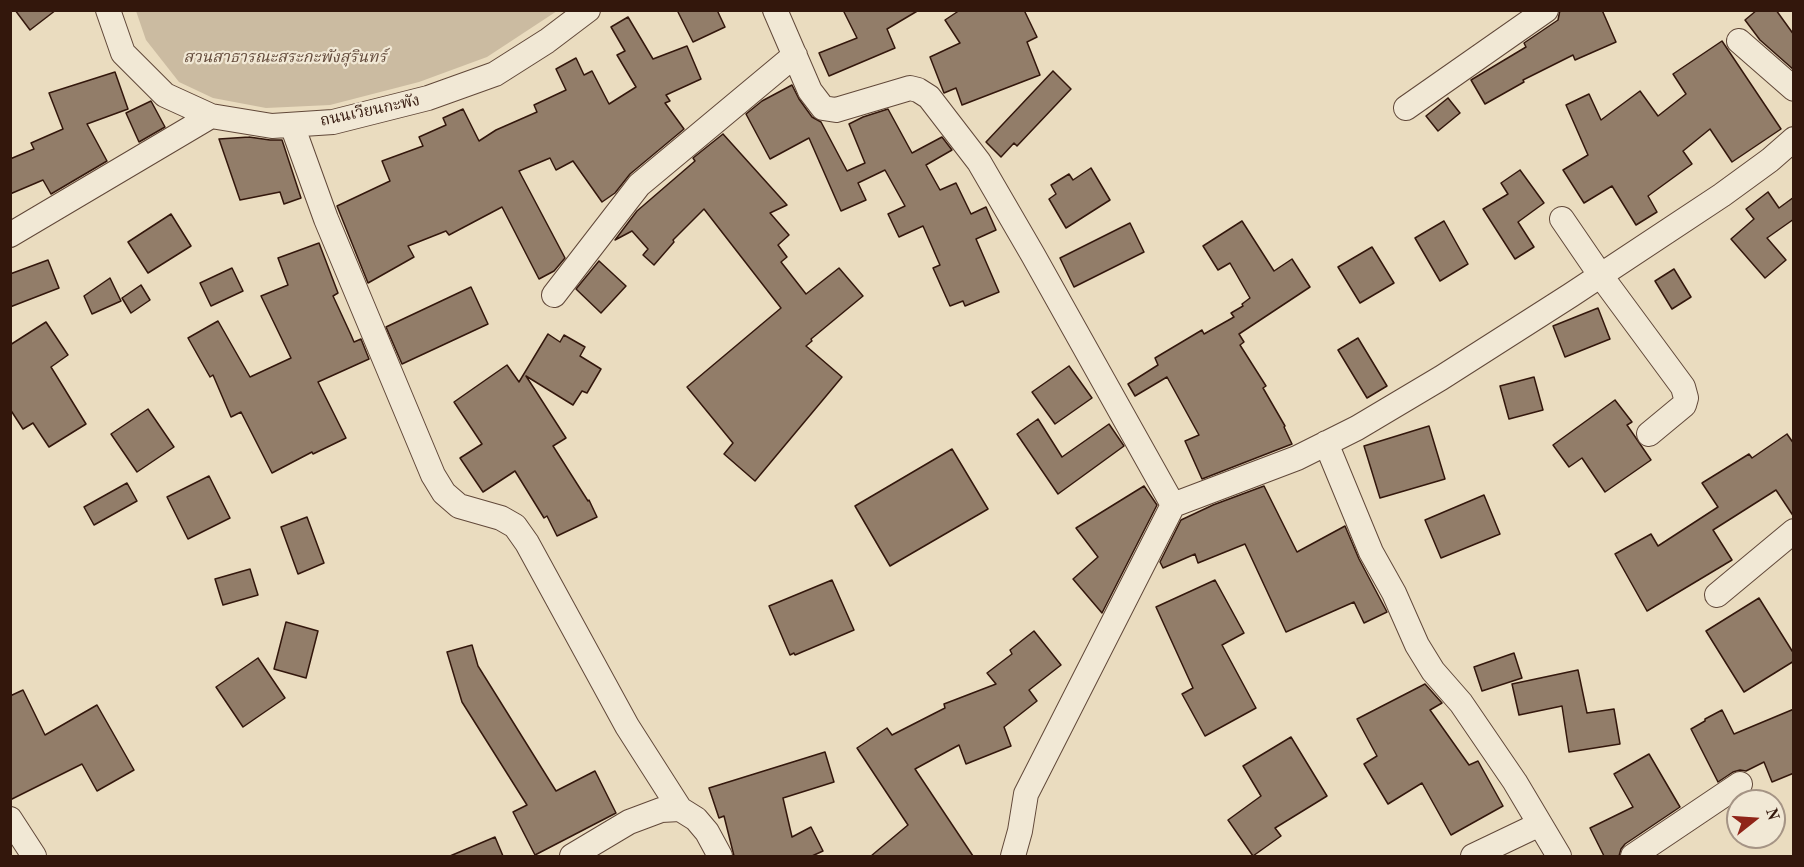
<!DOCTYPE html>
<html>
<head>
<meta charset="utf-8">
<style>
	body { margin:0 }
	#map { position:relative; width:1804px; height:867px; overflow:hidden; background:#eadcbf; font-family:"Old Standard TT",serif }
	canvas { display:block }
	.frame { position:absolute; inset:0; border:12px solid #33170c; pointer-events:none }
	.north { position:absolute; left:1726px; top:789px; width:60px; height:60px; box-sizing:border-box; background:#f1e8d5; border:2px solid #a59485; border-radius:50%; rotate:73deg; font-size:16px; font-weight:700; line-height:24px; text-align:center; color:#33170c }
	.north::after { content:''; display:block; margin:auto; width:21px; height:27px; background:#8f2418; clip-path:polygon(50% 0,100% 100%,50% 72%,0 100%) }
</style>
</head>
<body>
<div id="map">
<canvas width="1804" height="867"></canvas>
<div class="frame"></div>
<div class="north">N</div>
</div>
<script>
const context = document.querySelector('canvas').getContext('2d');
context.lineJoin = 'round';
function fill(path, color) { context.fillStyle = color; context.fill(path, 'evenodd'); }
const toPath = rows => new Path2D(rows.map(r => 'M' + r).join(''));
function trace(path, color, width, dash) { context.strokeStyle = color; context.lineWidth = width; context.lineCap = dash ? 'butt' : 'round'; context.setLineDash(dash || []); context.stroke(path); }
function drawText(font, color, halo, rows, align = 'center') {
  context.font = font + ' "Old Standard TT","Noto Serif Thai",serif'; context.lineWidth = 4.5; context.setLineDash([]); context.textBaseline = 'middle'; context.strokeStyle = halo; context.fillStyle = color; for (const [text, x, y, turn = 0] of rows) {
    context.save(); context.translate(x, y); context.rotate((+turn || 0) * Math.PI / 180); context.textAlign = isNaN(turn) ? turn : align; if (halo) context.strokeText(text, 0, 0); context.fillText(text, 0, 0); context.restore();
  }
}
const green = toPath([
	[136,11,136,10,557,11,487,57,419,82,330,105,266,108,213,98,179,82,146,40]
]);
const building = toPath([
	[15,10,56,10,30,30,15,10],
	[677,10,717,10,725,27,693,42,677,10],
	[843,10,919,10,887,29,895,48,829,76,819,53,857,38,843,10],
	[960,10,1024,10,1037,37,1027,42,1040,75,962,105,956,88,944,93,930,57,960,43,945,20,960,10],
	[1560,10,1602,10,1616,42,1575,60,1573,55,1523,80,1524,82,1485,104,1471,80,1526,47,1524,43,1558,20,1560,10],
	[1757,10,1776,10,1794,35,1794,70,1760,40,1745,20,1757,10],
	[628,17,653,59,687,46,701,79,666,95,670,101,665,103,684,129,630,174,615,193,602,202,573,161,556,170,550,158,519,171,565,258,554,271,539,279,502,207,449,235,446,231,408,246,414,257,368,283,337,206,390,181,382,161,423,146,419,137,446,125,443,118,463,109,479,141,496,130,537,112,534,105,566,90,556,69,576,58,584,75,592,71,609,104,636,87,617,55,625,51,611,27,628,17],
	[1722,41,1781,129,1732,162,1710,129,1683,151,1692,164,1648,196,1657,212,1636,225,1612,186,1584,203,1563,170,1588,155,1566,105,1589,94,1601,120,1640,91,1658,116,1686,94,1673,74,1722,41],
	[1053,71,1071,89,1017,146,1014,143,1001,157,986,142,1053,71],
	[115,72,128,109,87,124,107,161,51,194,43,180,10,194,10,159,34,149,31,143,63,129,49,93,115,72],
	[792,85,799,99,812,117,821,122,847,171,865,163,849,124,863,117,888,109,912,153,942,137,952,150,926,165,940,190,956,183,971,214,986,207,996,230,976,239,999,292,965,306,963,301,950,306,933,268,940,265,923,226,899,237,888,214,905,206,885,170,858,183,866,200,841,211,809,138,770,159,746,114,762,101,792,85],
	[1448,98,1460,113,1438,131,1426,116,1448,98],
	[151,101,165,127,139,142,126,113,151,101],
	[723,134,787,205,770,213,789,235,778,245,787,257,781,262,806,294,839,268,863,296,811,339,812,341,806,346,842,377,755,481,724,454,733,443,687,387,781,308,704,209,673,240,674,242,654,265,643,255,648,249,632,231,615,240,637,211,695,161,693,158,723,134],
	[249,137,270,140,282,140,301,198,284,204,280,192,240,200,219,139,249,137],
	[1091,168,1110,200,1066,228,1049,199,1056,194,1051,185,1069,174,1073,180,1091,168],
	[1520,170,1544,203,1518,222,1534,247,1515,259,1483,209,1508,194,1501,183,1520,170],
	[1768,192,1779,208,1794,197,1794,219,1767,238,1786,260,1765,278,1731,239,1754,219,1746,209,1768,192],
	[171,214,191,246,148,273,128,242,171,214],
	[1242,221,1274,271,1292,259,1310,287,1239,334,1244,342,1240,345,1266,386,1263,388,1285,426,1284,427,1292,444,1202,479,1185,441,1199,435,1167,377,1135,396,1128,384,1158,365,1155,358,1202,330,1204,334,1234,317,1231,313,1243,306,1242,304,1250,298,1230,263,1218,270,1203,246,1242,221],
	[1444,221,1468,264,1440,281,1415,238,1444,221],
	[1130,223,1144,252,1074,287,1060,258,1130,223],
	[319,243,338,293,333,296,351,335,354,342,361,339,369,359,318,382,346,438,313,454,312,452,272,473,241,412,231,417,213,375,210,377,188,338,218,321,250,377,291,358,261,296,288,285,278,258,319,243],
	[1372,247,1394,283,1360,303,1338,267,1372,247],
	[48,260,59,288,10,307,10,274,48,260],
	[599,261,626,286,601,313,576,289,599,261],
	[232,268,243,291,211,306,200,283,232,268],
	[1674,269,1691,297,1672,309,1655,281,1674,269],
	[110,278,121,301,92,314,84,296,110,278],
	[141,285,150,300,131,313,122,298,141,285],
	[471,287,488,324,402,364,386,327,471,287],
	[1598,308,1610,339,1565,357,1553,326,1598,308],
	[46,322,68,355,51,367,86,424,49,447,33,423,23,429,10,409,10,345,46,322],
	[548,334,560,342,564,335,585,347,580,356,601,369,587,393,582,391,573,405,526,376,566,438,553,446,588,501,589,500,597,517,557,536,547,516,544,518,515,471,483,492,460,458,482,444,454,402,507,365,519,382,548,334],
	[1358,338,1387,386,1367,398,1338,350,1358,338],
	[1069,366,1092,398,1055,424,1032,392,1069,366],
	[1534,377,1543,410,1509,419,1500,386,1534,377],
	[1615,400,1632,422,1627,425,1651,460,1605,492,1582,458,1569,467,1553,445,1615,400],
	[148,409,174,447,137,472,111,434,148,409],
	[1038,419,1062,457,1109,424,1124,446,1058,494,1017,434,1038,419],
	[1429,426,1445,479,1380,498,1364,446,1429,426],
	[1787,434,1794,444,1794,517,1776,490,1713,530,1732,560,1647,611,1615,554,1651,534,1658,546,1718,507,1702,483,1749,454,1752,458,1787,434],
	[952,449,988,509,890,566,855,506,952,449],
	[209,476,230,518,188,539,167,497,209,476],
	[127,483,137,501,94,525,84,507,127,483],
	[1144,486,1157,505,1102,613,1073,579,1098,557,1076,528,1144,486],
	[1264,486,1297,552,1345,526,1359,559,1387,612,1364,623,1354,602,1286,632,1245,544,1198,563,1195,554,1163,568,1160,562,1181,520,1213,505,1264,486],
	[1484,495,1500,534,1441,558,1425,520,1484,495],
	[307,517,324,563,298,574,281,527,307,517],
	[250,569,258,595,223,605,215,579,250,569],
	[832,580,854,630,795,655,794,653,790,655,769,606,832,580],
	[1215,580,1244,633,1222,645,1256,708,1205,736,1182,694,1193,688,1156,607,1215,580],
	[1759,598,1794,654,1794,661,1744,692,1706,631,1759,598],
	[286,622,318,631,306,678,274,669,286,622],
	[1034,631,1061,665,1029,690,1037,701,1004,727,1011,746,966,764,959,745,915,769,973,856,871,856,908,825,857,748,887,728,892,735,945,708,944,704,996,684,987,673,1012,654,1010,650,1034,631],
	[472,645,478,666,556,791,595,771,616,813,535,855,513,812,527,805,462,702,447,652,472,645],
	[1514,653,1522,678,1482,691,1474,667,1514,653],
	[258,658,285,698,243,727,216,687,258,658],
	[1578,670,1587,713,1614,709,1620,744,1569,752,1562,706,1519,715,1512,684,1578,670],
	[1425,684,1442,703,1430,710,1469,765,1478,761,1503,806,1451,835,1422,783,1388,804,1364,764,1377,756,1357,719,1425,684],
	[23,690,45,735,97,705,134,770,97,791,82,764,10,800,10,696,23,690],
	[1794,709,1794,773,1772,782,1764,762,1746,771,1740,770,1733,772,1718,782,1691,729,1705,721,1705,719,1722,710,1734,734,1794,709],
	[1291,737,1327,796,1275,828,1281,836,1253,856,1228,820,1261,796,1243,766,1291,737],
	[825,752,834,782,783,798,792,837,811,827,823,851,812,856,734,856,724,816,719,818,709,788,825,752],
	[1649,754,1680,807,1625,844,1621,849,1619,856,1604,856,1590,828,1633,807,1614,774,1649,754],
	[495,837,503,856,450,856,495,837]
]);
const street = toPath([
	[108,10,123,53,165,95,211,116,272,126,333,122,428,98,495,74,547,41,588,10],
	[775,10,810,91,823,108,836,110,910,88,918,90,929,97,979,162,1033,255,1173,505,1026,794,1020,831,1013,856],
	[1739,41,1794,89],
	[1406,108,1546,10],
	[292,125,326,219,433,475,444,493,459,506,501,518,515,526,527,543,627,726,680,809],
	[1562,219,1601,276,1683,387,1686,398,1684,405,1649,434],
	[10,235,211,116],
	[554,295,639,185,795,55],
	[1326,443,1371,552,1394,593,1417,645,1433,671,1461,703,1515,782,1559,856],
	[1173,505,1297,458,1357,428,1441,378,1571,295,1722,195,1770,160,1794,139],
	[1717,595,1794,531],
	[10,819,34,856],
	[572,856,629,822,661,810,680,809,696,819,707,832,720,856],
	[1473,856,1540,824],
	[1633,856,1740,784]
]);
const parkNames = [
	["สวนสาธารณะสระกะพังสุรินทร์",285,58]
];
const streetNames = [
	["ถนนเวียนกะพัง",370,111,-12]
];
fill(green, '#cbbba1');
fill(building, '#927d69');
trace(building, '#33170c', 1.5);
trace(street, '#614839', 26);
trace(street, '#f1e8d5', 24);
drawText('italic 16px', '#614839', '#f1e8d5', parkNames);
drawText('16px', '#33170c', '#f1e8d5', streetNames);
</script>
</body>
</html>
